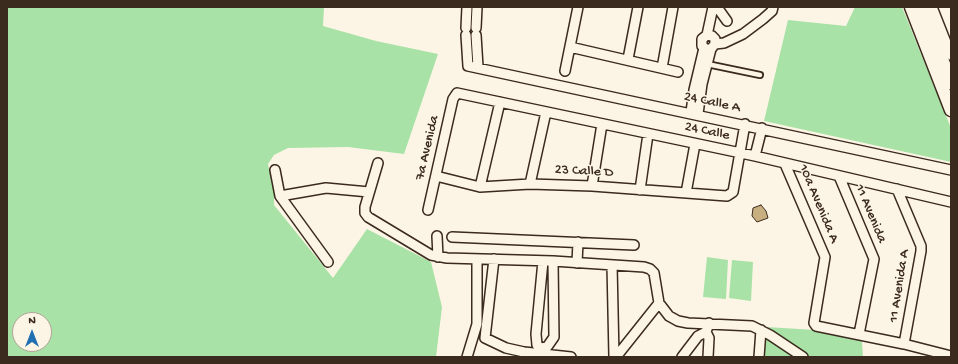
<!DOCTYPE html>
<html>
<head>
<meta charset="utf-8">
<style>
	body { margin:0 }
	#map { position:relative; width:958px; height:364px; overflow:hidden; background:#fcf5e5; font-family:"Gochi Hand",sans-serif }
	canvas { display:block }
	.frame { position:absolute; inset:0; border:8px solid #3b2a1e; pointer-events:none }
	.north { position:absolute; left:12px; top:312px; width:40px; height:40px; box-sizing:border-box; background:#fcf5e5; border:1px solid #afa495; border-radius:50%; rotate:0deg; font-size:11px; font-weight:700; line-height:16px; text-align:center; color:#3b2a1e }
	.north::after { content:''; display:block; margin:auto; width:14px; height:18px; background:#1f6fb2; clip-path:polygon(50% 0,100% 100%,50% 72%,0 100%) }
</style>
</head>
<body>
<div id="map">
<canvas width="958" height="364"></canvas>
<div class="frame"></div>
<div class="north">N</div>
</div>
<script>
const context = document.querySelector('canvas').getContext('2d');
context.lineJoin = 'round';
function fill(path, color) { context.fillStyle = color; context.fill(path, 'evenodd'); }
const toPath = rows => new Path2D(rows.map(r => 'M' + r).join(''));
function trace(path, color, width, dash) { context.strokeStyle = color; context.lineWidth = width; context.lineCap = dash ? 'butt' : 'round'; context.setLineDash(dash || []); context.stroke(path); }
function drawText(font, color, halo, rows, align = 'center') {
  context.font = font + ' "Gochi Hand",sans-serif'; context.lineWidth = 3; context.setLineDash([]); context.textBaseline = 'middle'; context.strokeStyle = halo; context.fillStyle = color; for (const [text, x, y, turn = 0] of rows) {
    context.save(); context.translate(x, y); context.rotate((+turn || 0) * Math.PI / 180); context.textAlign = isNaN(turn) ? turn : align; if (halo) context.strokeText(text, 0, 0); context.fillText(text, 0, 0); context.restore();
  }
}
const green = toPath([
	[7,7,324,7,323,26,376,41,438,54,404,154,348,147,288,148,274,155,268,164,274,192,274,205,333,278,367,229,431,262,442,307,436,357,7,357],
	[20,320,44,320,44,344,20,344],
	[855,7,902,7,951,128,951,162,764,121,788,20,846,26],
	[707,257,728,260,726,299,703,297],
	[732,260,753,262,751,301,729,298],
	[766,327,816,330,859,339,862,342,863,357,761,357,763,328]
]);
const building = toPath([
	[761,205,766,211,768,218,757,222,752,216,753,208,761,205]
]);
const lane = toPath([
	[707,64,760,75]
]);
const street = toPath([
	[717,7,727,21],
	[932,7,951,55],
	[466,28,467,7],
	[476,28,477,7],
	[466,35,468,66,951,170],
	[476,35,478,67],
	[707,35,713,7],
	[715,44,715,39,712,36,707,35,702,39,702,46,706,49,711,49,715,44,724,43,743,34,763,19,772,11,773,7],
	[570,47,678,72],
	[628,59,638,7],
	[662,68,673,7],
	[565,71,578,7],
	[691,112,694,90,704,48],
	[698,114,702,84,711,49],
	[755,156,762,128],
	[378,163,365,207,365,213,368,217,431,255,447,258,553,261,644,267,650,269,654,273,659,303,669,316,678,321,688,323,752,326,770,335,803,357],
	[785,164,825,257,814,323,816,326,904,344,951,356],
	[275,170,280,196,328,262],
	[436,176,480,187,530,184,592,186,727,196,733,192,745,124],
	[839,176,874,259,859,334],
	[530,184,546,112],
	[592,186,602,124],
	[480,187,500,102],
	[897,189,921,246,921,251,904,344],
	[640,190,648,134],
	[686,193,695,144],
	[280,196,326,188,369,192],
	[428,210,453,99,457,93,755,156,951,202],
	[437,236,438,257],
	[452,237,634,245],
	[494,259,485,338,506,348,524,352,571,357],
	[543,261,536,334,537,345,541,348,547,347,554,337,553,261],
	[577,263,578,242],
	[612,265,614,357],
	[706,332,709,338,708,357],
	[467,357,477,324,477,259],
	[616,357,659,303],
	[682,357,698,336,706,332,709,323],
	[759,357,761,330]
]);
const secondary = toPath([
	[911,7,951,110],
	[923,7,951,83]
]);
const streetNames = [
	["24 Calle A",712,103,12],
	["24 Calle",707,132,12],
	["7a Avenida",428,148,-77],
	["23 Calle D",584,172,3],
	["10a Avenida A",818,204,67],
	["11 Avenida",870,214,67],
	["11 Avenida A",900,286,-81]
];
fill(green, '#a9e2a6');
fill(building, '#c8af7f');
trace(building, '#3b2a1e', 1);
trace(lane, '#3b2a1e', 8);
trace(street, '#3b2a1e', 12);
trace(secondary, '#3b2a1e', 15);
trace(lane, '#fcf5e5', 4.5);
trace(street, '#fcf5e5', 9);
trace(secondary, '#fcf5e5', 12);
drawText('14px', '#3b2a1e', '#fcf5e5', streetNames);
</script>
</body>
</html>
